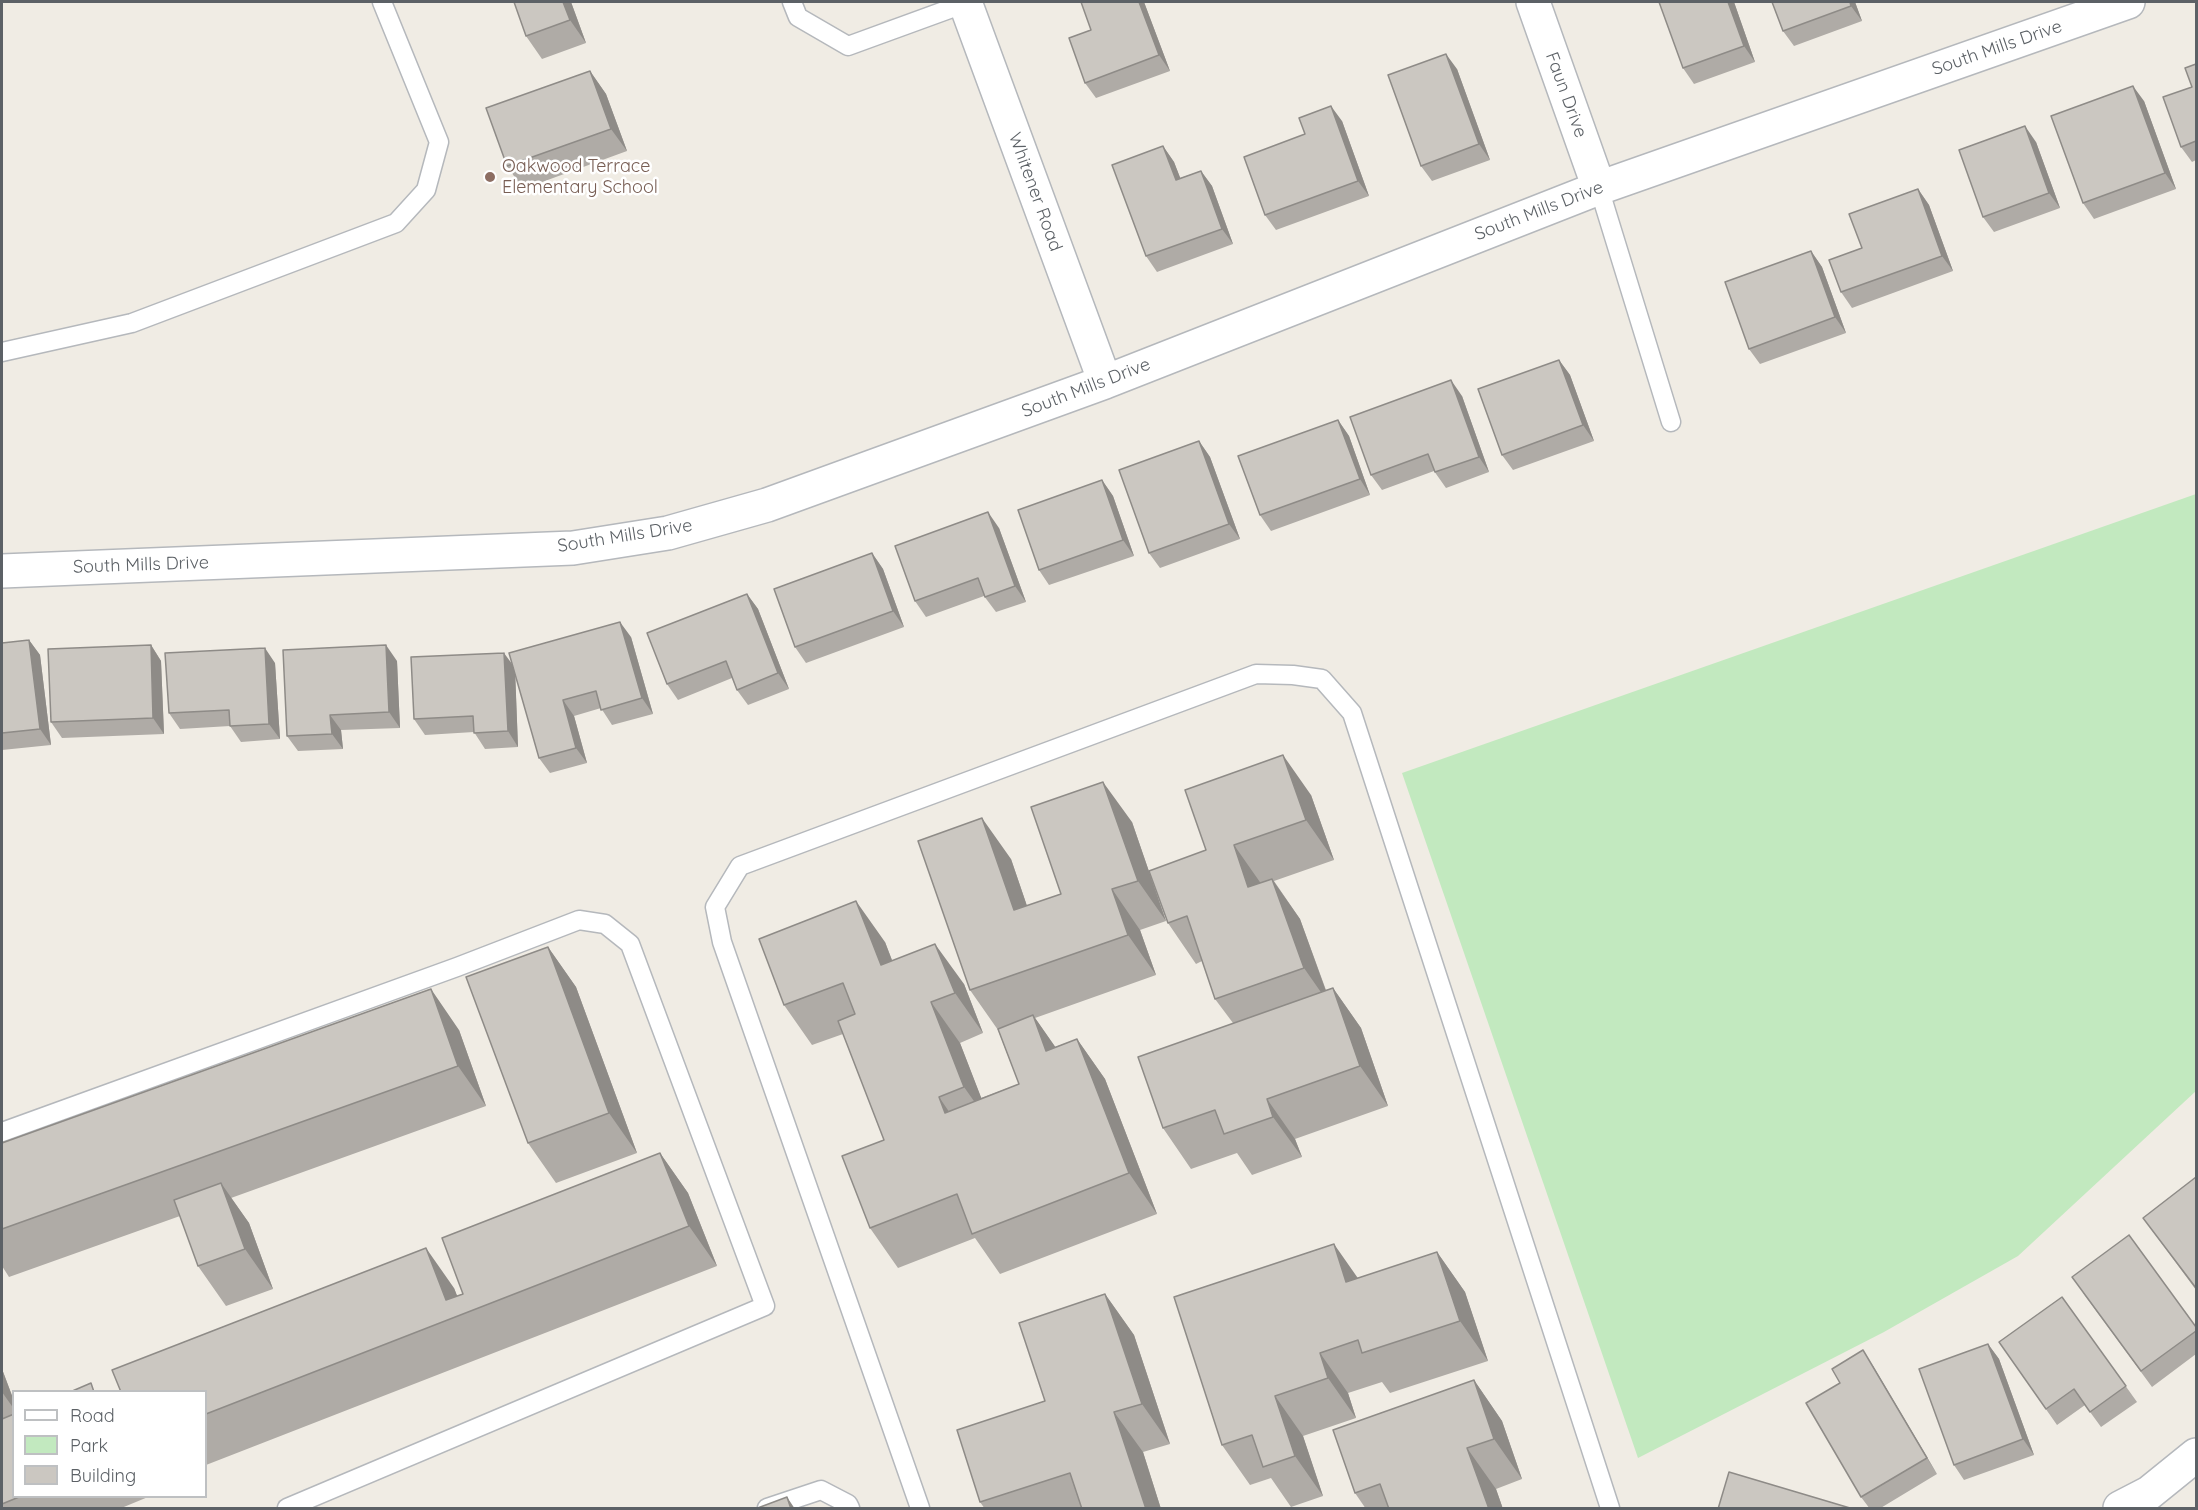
<!DOCTYPE html>
<html>
<head>
<meta charset="utf-8">
<style>
	body { margin:0 }
	#map { position:relative; width:2198px; height:1510px; overflow:hidden; background:#f0ece4; font-family:Quicksand,sans-serif }
	canvas { display:block }
	.frame { position:absolute; inset:0; border:3px solid #5c6166; pointer-events:none }
	.legend { position:absolute; left:12px; top:1390px; width:195px; height:108px; box-sizing:border-box; background:#fff; border:2px solid #bec0c2; margin:0; padding:8px 10px; list-style:none; font-size:18px; color:#5c6166 }
	.legend li { display:flex; align-items:center; gap:12px; height:30px }
	.legend b { width:30px; border:2px solid #bec0c2 }
</style>
</head>
<body>
<div id="map">
<canvas width="2198" height="1510"></canvas>
<div class="frame"></div>
<ul class="legend">
<li><b style="height:8px;background:#fff"></b>Road</li>
<li><b style="height:16px;background:#c2e9bf"></b>Park</li>
<li><b style="height:16px;background:#cbc7c1"></b>Building</li>
</ul>
</div>
<script>
const context = document.querySelector('canvas').getContext('2d');
context.lineJoin = 'round';
function fill(path, color) { context.fillStyle = color; context.fill(path, 'evenodd'); }
const toPath = rows => new Path2D(rows.map(r => 'M' + r).join(''));
function trace(path, color, width, dash) { context.strokeStyle = color; context.lineWidth = width; context.lineCap = dash ? 'butt' : 'round'; context.setLineDash(dash || []); context.stroke(path); }
function drawText(font, color, halo, rows, align = 'center') {
  context.font = font + ' Quicksand,sans-serif'; context.lineWidth = 5; context.setLineDash([]); context.textBaseline = 'middle'; context.strokeStyle = halo; context.fillStyle = color; for (const [text, x, y, turn = 0] of rows) {
    context.save(); context.translate(x, y); context.rotate((+turn || 0) * Math.PI / 180); context.textAlign = isNaN(turn) ? turn : align; if (halo) context.strokeText(text, 0, 0); context.fillText(text, 0, 0); context.restore();
  }
}
const green = toPath([
	[2196,494,2196,1091,2018,1256,1884,1332,1638,1458,1402,773]
]);
const service = toPath([
	[792,2,798,17,848,46,966,3],
	[1599,188,1671,422],
	[2,352,132,323,396,223,426,190,439,142,382,2],
	[2,1132,457,967,579,920,605,924,630,944,765,1306,287,1508],
	[767,1508,821,1490,848,1504,850,1508],
	[920,1508,722,942,715,907,740,866,1256,674,1293,675,1322,679,1352,713,1610,1508]
]);
const minor = toPath([
	[965,2,1105,382],
	[1533,2,1599,188],
	[2,571,573,548,668,533,767,505,1105,382,1599,188,2128,2],
	[2120,1508,2149,1493,2196,1455]
]);
const wall = toPath([
	[571,2,586,43,542,59,526,36],
	[1144,2,1170,71,1096,98,1085,83,1091,30],
	[1659,2,1734,2,1755,62,1694,84,1683,68],
	[1772,2,1855,2,1862,21,1794,46,1783,31],
	[2196,64,2196,160,2192,162,2181,147],
	[1457,69,1490,160,1432,181,1421,166],
	[590,71,606,94,627,151,523,189,507,166],
	[2144,101,2176,189,2094,219,2083,203],
	[1342,121,1369,196,1276,230,1265,215],
	[2036,142,2060,208,1994,232,1983,217],
	[1163,146,1174,162,1180,178,1201,171,1212,186,1233,244,1157,272,1146,256],
	[1918,189,1929,205,1953,271,1852,308,1841,292,1862,248],
	[1811,251,1822,267,1846,333,1760,364,1749,349],
	[1559,360,1570,375,1594,441,1513,470,1502,455],
	[1462,396,1489,472,1446,488,1434,471,1382,490,1371,475],
	[1338,420,1349,436,1370,495,1271,531,1260,515],
	[1199,441,1210,457,1240,539,1160,568,1149,553],
	[1102,480,1113,496,1134,556,1049,585,1039,570],
	[999,528,1026,602,996,612,984,596,926,617,915,601],
	[872,553,883,569,904,627,806,663,795,647],
	[747,594,758,609,789,689,748,705,737,690,732,678,678,700,667,684],
	[631,637,653,714,612,725,601,708,574,716,587,763,550,773,539,758,515,672,518,747,485,749,474,732,425,735,414,719,513,666],
	[29,640,40,655,51,745,2,750,2,643],
	[151,645,161,661,164,734,62,738,51,722],
	[397,661,400,728,341,730,343,749,298,751,287,736],
	[275,663,280,739,241,742,230,726,180,729,169,713],
	[1311,795,1334,860,1274,881,1300,919,1326,990,1333,988,1361,1028,1388,1106,1295,1139,1302,1157,1252,1175,1237,1153,1191,1169,1163,1128,1233,1023,1215,999,1202,961,1196,964,1168,923,1206,850],
	[1132,822,1166,921,1140,930,1156,975,1035,1018,1055,1047,1077,1039,1105,1079,1157,1214,1000,1274,975,1238,898,1268,870,1228,884,1140,843,1034,812,1045,784,1005,885,942,892,960,964,984,983,1033,960,1043,981,1098,1019,1084,998,1030,970,990,1011,859,1027,906,1061,894],
	[548,947,576,987,637,1153,556,1183,528,1143],
	[459,1030,486,1106,231,1198,249,1223,273,1289,226,1306,198,1266,180,1216,9,1277,2,1266,2,1143],
	[660,1153,688,1193,717,1266,206,1465,206,1392,454,1288,457,1296,463,1294],
	[2196,1177,2196,1290,2143,1218],
	[1437,1252,1465,1292,1488,1361,1390,1393,1382,1382,1348,1393,1356,1418,1303,1436,1323,1496,1291,1507,1271,1478,1250,1485,1222,1445,1358,1278],
	[2083,1293,2196,1327,2196,1354,2152,1387],
	[1105,1294,1134,1335,1170,1444,1143,1452,1161,1509,985,1509,980,1502,1045,1401],
	[2062,1297,2137,1402,2101,1427,2085,1405,2057,1425,1999,1342],
	[1988,1344,1999,1359,2034,1455,1964,1480,1954,1465],
	[1873,1366,1937,1474,1879,1509,1870,1509,1861,1497],
	[2,1369,14,1401,14,1497,148,1497,119,1509,2,1509],
	[1474,1380,1502,1421,1522,1479,1496,1489,1503,1509,1366,1509,1355,1493]
]);
const shadedWall = toPath([
	[563,2,571,2,586,43,570,20],
	[1139,2,1144,2,1170,71,1159,55],
	[1728,2,1734,2,1755,62,1744,46],
	[1850,2,1855,2,1862,21,1851,6],
	[1446,54,1457,69,1490,160,1479,144],
	[590,71,606,94,627,151,611,129],
	[2133,86,2144,101,2176,189,2165,173],
	[1331,106,1342,121,1369,196,1358,181],
	[2025,126,2036,142,2060,208,2049,193],
	[1163,146,1174,162,1187,195,1176,180],
	[1201,171,1212,186,1233,244,1222,229],
	[1918,189,1929,205,1953,271,1942,256],
	[1811,251,1822,267,1846,333,1835,317],
	[1559,360,1570,375,1594,441,1583,425],
	[1451,380,1462,396,1489,472,1479,457],
	[1338,420,1349,436,1370,495,1360,479],
	[1199,441,1210,457,1240,539,1229,524],
	[1102,480,1113,496,1134,556,1123,540],
	[988,512,999,528,1026,602,1015,586],
	[872,553,883,569,904,627,893,611],
	[747,594,758,609,789,689,778,673],
	[620,622,631,637,653,714,642,698],
	[29,640,40,655,51,745,40,729],
	[151,645,161,661,164,734,153,718],
	[386,645,397,661,400,728,389,712],
	[265,648,275,663,280,739,269,724],
	[504,653,515,668,518,747,508,731],
	[563,700,574,716,587,763,576,748],
	[330,715,341,730,343,749,332,734],
	[1283,755,1311,795,1334,860,1306,820],
	[1103,782,1132,822,1166,921,1138,881],
	[982,818,1011,859,1042,950,1014,910],
	[1234,845,1262,885,1248,887],
	[1272,879,1300,919,1332,1008,1304,968],
	[1112,889,1140,930,1156,975,1128,935],
	[856,901,885,942,909,1005,881,965],
	[935,944,964,984,983,1033,955,993],
	[548,947,576,987,637,1153,609,1113],
	[1333,988,1361,1028,1388,1106,1360,1066],
	[431,989,459,1030,486,1106,458,1066],
	[931,1002,960,1043,993,1128,964,1087],
	[1033,1015,1061,1055,1046,1051],
	[1077,1039,1105,1079,1157,1214,1129,1173],
	[939,1097,967,1138,945,1113],
	[1267,1099,1295,1139,1302,1157,1273,1117],
	[660,1153,688,1193,717,1266,689,1226],
	[221,1183,249,1223,273,1289,245,1249],
	[1334,1244,1362,1284,1346,1282],
	[426,1248,454,1288,464,1313,446,1300],
	[1437,1252,1465,1292,1488,1361,1460,1321],
	[1105,1294,1134,1335,1170,1444,1142,1404],
	[1988,1344,1999,1359,2034,1455,2023,1439],
	[1863,1350,1873,1366,1937,1474,1927,1458],
	[1320,1353,1348,1393,1356,1418,1328,1378],
	[2,1369,14,1401,14,1409,2,1392],
	[1474,1380,1502,1421,1522,1479,1494,1439],
	[1275,1396,1303,1436,1323,1496,1295,1456],
	[1114,1412,1143,1452,1161,1509,1146,1509],
	[1467,1448,1496,1489,1503,1509,1489,1509],
	[787,1497,795,1509,791,1509]
]);
const building = toPath([
	[514,2,563,2,570,20,526,36,514,2],
	[1081,2,1139,2,1159,55,1085,83,1069,38,1091,30,1081,2],
	[1659,2,1728,2,1744,46,1683,68,1659,2],
	[1772,2,1850,2,1851,6,1783,31,1772,2],
	[1446,54,1479,144,1421,166,1388,75,1446,54],
	[2196,64,2196,141,2181,147,2163,97,2192,87,2185,68,2196,64],
	[590,71,611,129,507,166,486,108,590,71],
	[2133,86,2165,173,2083,203,2051,116,2133,86],
	[1331,106,1358,181,1265,215,1244,157,1305,134,1299,118,1331,106],
	[2025,126,2049,193,1983,217,1959,150,2025,126],
	[1163,146,1176,180,1201,171,1222,229,1146,256,1112,165,1163,146],
	[1918,189,1942,256,1841,292,1829,260,1862,248,1849,214,1918,189],
	[1811,251,1835,317,1749,349,1725,282,1811,251],
	[1559,360,1583,425,1502,455,1478,389,1559,360],
	[1451,380,1479,457,1435,472,1428,454,1371,475,1350,417,1451,380],
	[1338,420,1360,479,1260,515,1238,456,1338,420],
	[1199,441,1229,524,1149,553,1119,470,1199,441],
	[1102,480,1123,540,1039,570,1018,510,1102,480],
	[988,512,1015,586,985,597,978,578,915,601,895,546,988,512],
	[872,553,893,611,795,647,774,589,872,553],
	[747,594,778,673,737,690,726,661,667,684,647,633,747,594],
	[620,622,642,698,601,710,596,691,563,700,576,748,539,758,509,653,620,622],
	[29,640,40,729,2,733,2,643,29,640],
	[151,645,153,718,51,722,48,649,151,645],
	[386,645,389,712,330,715,332,734,287,736,283,650,386,645],
	[265,648,269,724,230,726,229,710,169,713,165,653,265,648],
	[504,653,508,731,474,733,473,716,414,719,411,657,504,653],
	[1283,755,1306,820,1234,845,1248,887,1272,879,1304,968,1215,999,1187,916,1168,923,1149,871,1206,850,1185,790,1283,755],
	[1103,782,1138,881,1112,889,1128,935,970,990,918,841,982,818,1014,910,1061,894,1031,807,1103,782],
	[856,901,881,965,935,944,955,993,931,1002,964,1087,939,1097,945,1113,1019,1084,998,1029,1033,1015,1046,1051,1077,1039,1129,1173,972,1234,957,1194,870,1228,842,1156,884,1140,838,1021,855,1014,843,983,784,1005,759,939,856,901],
	[548,947,609,1113,528,1143,466,977,548,947],
	[1333,988,1360,1066,1267,1099,1273,1117,1224,1134,1215,1110,1163,1128,1138,1057,1333,988],
	[431,989,458,1066,2,1229,2,1143,431,989],
	[660,1153,689,1226,206,1414,206,1392,121,1392,112,1370,426,1248,446,1300,463,1294,442,1238,660,1153],
	[2196,1177,2196,1288,2143,1218,2196,1177],
	[221,1183,245,1249,198,1266,174,1200,221,1183],
	[2129,1235,2196,1327,2196,1331,2141,1371,2072,1277,2129,1235],
	[1334,1244,1346,1282,1437,1252,1460,1321,1362,1353,1358,1340,1320,1353,1328,1378,1275,1396,1295,1456,1263,1467,1252,1435,1222,1445,1174,1297,1334,1244],
	[1105,1294,1142,1404,1114,1412,1146,1509,1082,1509,1070,1473,980,1502,957,1430,1045,1401,1019,1323,1105,1294],
	[2062,1297,2126,1386,2090,1412,2074,1389,2046,1409,1999,1342,2062,1297],
	[1988,1344,2023,1439,1954,1465,1919,1369,1988,1344],
	[1863,1350,1927,1458,1861,1497,1806,1403,1840,1383,1832,1369,1863,1350],
	[1474,1380,1494,1439,1467,1448,1489,1509,1389,1509,1380,1484,1355,1493,1333,1430,1474,1380],
	[91,1383,94,1392,70,1392,91,1383],
	[14,1414,14,1497,19,1497,2,1504,2,1419,14,1414],
	[1729,1472,1850,1508,1718,1509,1729,1472],
	[787,1497,791,1509,755,1509,787,1497]
]);
const markers = [
	[490,177,6,"#8d6e63"]
];
const streetNames = [
	["South Mills Drive",1997,48,-19],
	["Faun Drive",1566,95,70],
	["Whitener Road",1035,192,70],
	["South Mills Drive",1539,211,-21],
	["South Mills Drive",1086,388,-21],
	["South Mills Drive",625,536,-9],
	["South Mills Drive",141,565,-2]
];
const educationNames = [
	["Oakwood Terrace",502,167],
	["Elementary School",502,188]
];
fill(green, '#c2e9bf');
trace(service, '#b5b8bc', 21);
trace(minor, '#b5b8bc', 36);
trace(service, '#fff', 18);
trace(minor, '#fff', 33);
fill(wall, '#afaba6');
fill(shadedWall, '#8e8b87');
fill(building, '#cbc7c1');
trace(building, '#8e8b87', 1.5);
for (const [x, y, r, color] of markers) { const dot = new Path2D(); dot.arc(x, y, r, 0, 2 * Math.PI); context.fillStyle = color; context.fill(dot); trace(dot, '#fff', 2); }
drawText('18px', '#5c6166', '#fff', streetNames);
drawText('18px', '#785e54', '#fff', educationNames, 'left');
</script>
</body>
</html>
